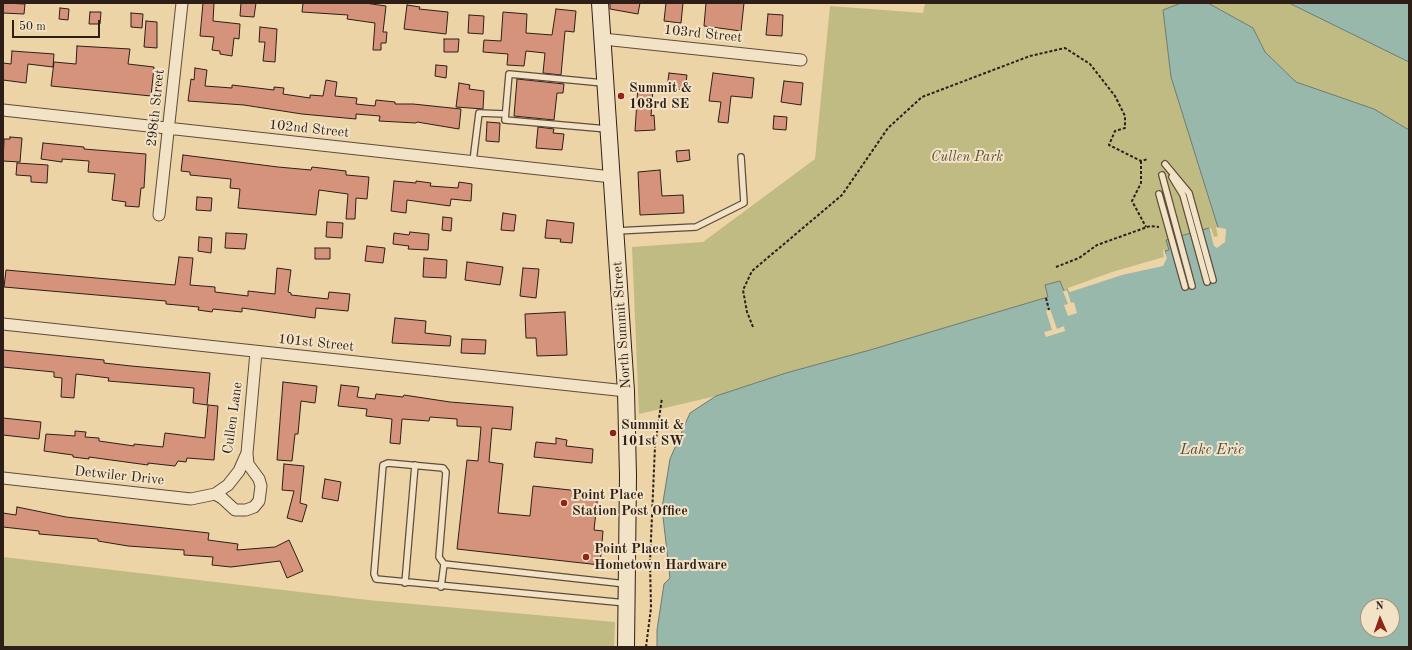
<!DOCTYPE html>
<html>
<head>
<meta charset="utf-8">
<style>
	body { margin:0 }
	#map { position:relative; width:1412px; height:650px; overflow:hidden; background:#ecd4a7; font-family:"Old Standard TT",serif }
	canvas { display:block }
	.frame { position:absolute; inset:0; border:4px solid #2e1e18; pointer-events:none }
	.north { position:absolute; left:1360px; top:598px; width:40px; height:40px; box-sizing:border-box; background:#f3e3c6; border:1px solid #a49480; border-radius:50%; rotate:358deg; font-size:11px; font-weight:700; line-height:16px; text-align:center; color:#2e1e18 }
	.north::after { content:''; display:block; margin:auto; width:14px; height:18px; background:#8f2418; clip-path:polygon(50% 0,100% 100%,50% 72%,0 100%) }
	.scale { position:absolute; left:12px; top:20px; width:88px; height:18px; box-sizing:border-box; border:2px solid #2e1e18; border-top:0; padding-left:5px; font-size:12px; line-height:14px; white-space:nowrap; color:#2e1e18; -webkit-text-stroke:3px #f3e3c6; paint-order:stroke }
</style>
</head>
<body>
<div id="map">
<canvas width="1412" height="650"></canvas>
<div class="frame"></div>
<div class="north">N</div>
<div class="scale">50 m</div>
</div>
<script>
const context = document.querySelector('canvas').getContext('2d');
context.lineJoin = 'round';
function fill(path, color) { context.fillStyle = color; context.fill(path, 'evenodd'); }
const toPath = rows => new Path2D(rows.map(r => 'M' + r).join(''));
function trace(path, color, width, dash) { context.strokeStyle = color; context.lineWidth = width; context.lineCap = dash ? 'butt' : 'round'; context.setLineDash(dash || []); context.stroke(path); }
function drawText(font, color, halo, rows, align = 'center') {
  context.font = font + ' "Old Standard TT",serif'; context.lineWidth = 4; context.setLineDash([]); context.textBaseline = 'middle'; context.strokeStyle = halo; context.fillStyle = color; for (const [text, x, y, turn = 0] of rows) {
    context.save(); context.translate(x, y); context.rotate((+turn || 0) * Math.PI / 180); context.textAlign = isNaN(turn) ? turn : align; if (halo) context.strokeText(text, 0, 0); context.fillText(text, 0, 0); context.restore();
  }
}
const green = toPath([
	[925,3,1181,3,1163,10,1171,77,1221,237,1213,240,1209,228,1166,240,1169,250,1167,258,1063,291,1060,281,1045,285,1048,297,870,350,786,373,716,396,639,414,632,247,703,242,815,159,830,6,923,13],
	[1208,3,1289,3,1409,62,1409,130,1374,109,1296,82,1265,52,1253,28],
	[3,557,368,600,615,622,614,647,3,647]
]);
const water = toPath([
	[1181,3,1208,3,1253,28,1265,52,1296,82,1374,109,1409,130,1409,647,657,647,657,630,664,584,670,578,662,508,670,459,690,413,716,396,786,373,870,350,1048,297,1045,285,1060,281,1064,291,1166,258,1165,251,1169,250,1166,240,1209,228,1213,240,1221,237,1171,77,1163,10,1181,3],
	[1368,606,1392,606,1392,630,1368,630,1368,606],
	[1289,3,1409,3,1409,62,1289,3]
]);
const pier = toPath([
	[1216,227,1226,229,1226,232,1225,242,1217,248,1214,246,1209,228,1211,228,1214,237,1218,236],
	[1164,249,1167,258,1163,266,1122,275,1070,292,1068,290,1068,288,1112,272,1164,257,1163,251],
	[1067,290,1071,303,1074,302,1077,313,1068,316,1064,305,1068,304,1063,291],
	[1050,309,1057,329,1064,326,1065,331,1046,337,1044,332,1052,330,1046,311]
]);
const building = toPath([
	[3,3,25,4,24,14,3,13,3,3],
	[203,3,214,3,213,21,240,24,239,39,234,38,232,56,220,54,220,51,212,50,214,37,200,36,203,3],
	[241,3,256,3,254,17,240,16,241,3],
	[303,3,365,3,386,6,383,32,387,32,386,43,381,43,381,50,373,50,375,23,347,19,348,15,302,12,303,3],
	[610,3,640,3,638,14,610,9,610,3],
	[666,3,683,3,681,23,664,21,666,3],
	[706,3,744,3,741,31,704,26,706,3],
	[407,5,420,7,419,9,448,12,446,34,404,29,407,5],
	[60,8,69,9,68,20,59,19,60,8],
	[556,9,576,11,574,32,565,31,561,75,543,73,545,53,526,51,524,66,507,65,508,54,483,52,484,40,501,41,503,12,527,14,526,33,552,35,556,9],
	[90,12,101,12,100,24,89,24,90,12],
	[131,13,143,14,142,28,131,27,131,13],
	[768,14,783,15,782,36,766,35,768,14],
	[469,15,484,16,483,34,468,33,469,15],
	[146,21,157,22,157,48,144,47,146,21],
	[260,27,277,29,275,62,263,61,265,42,259,42,260,27],
	[444,39,459,39,458,52,444,52,444,39],
	[77,46,130,49,128,64,154,67,151,96,51,86,54,62,76,64,77,46],
	[12,51,54,54,53,67,28,64,26,83,3,80,3,63,11,64,12,51],
	[436,65,447,66,446,78,435,76,436,65],
	[195,68,207,70,205,86,232,88,232,85,274,90,274,87,284,88,283,94,310,98,310,95,323,96,326,80,337,82,335,96,357,98,356,104,375,106,376,100,395,102,395,104,413,104,461,109,459,129,417,122,416,123,379,121,380,116,356,114,356,119,302,114,244,105,188,101,191,79,194,80,195,68],
	[669,73,687,75,685,90,667,88,669,73],
	[713,73,754,78,752,98,731,96,728,123,718,122,721,102,709,101,713,73],
	[517,79,564,84,563,93,557,93,554,120,514,116,517,79],
	[784,81,803,83,801,105,781,102,784,81],
	[459,83,470,85,469,89,484,91,483,109,456,107,459,83],
	[638,86,653,88,651,116,654,115,655,130,635,131,638,86],
	[774,116,787,117,786,130,773,129,774,116],
	[487,122,500,123,499,142,486,141,487,122],
	[538,127,554,129,553,133,564,134,562,150,536,148,538,127],
	[10,137,22,138,20,162,3,161,4,139,10,139,10,137],
	[43,143,84,147,84,149,146,154,144,188,141,188,139,207,125,206,126,202,112,200,115,174,88,172,89,161,62,159,62,162,41,159,43,143],
	[689,150,690,160,677,162,676,151,689,150],
	[183,155,278,167,311,170,312,167,346,171,346,175,369,177,367,199,356,198,355,219,346,219,348,194,319,190,316,215,238,208,240,189,230,188,231,179,190,175,190,172,181,171,183,155],
	[17,163,48,165,47,183,31,182,31,176,16,175,17,163],
	[660,170,662,196,683,195,684,213,640,215,638,172,660,170],
	[394,181,416,183,416,181,431,183,430,186,458,188,459,182,472,184,471,201,451,199,450,206,407,200,406,213,391,211,394,181],
	[197,197,212,198,211,211,196,210,197,197],
	[503,213,516,215,514,231,501,230,503,213],
	[443,217,452,218,451,231,442,230,443,217],
	[547,220,574,223,572,243,560,242,561,239,545,238,547,220],
	[327,222,343,223,342,238,326,237,327,222],
	[410,232,429,234,428,250,408,249,409,246,393,244,394,233,409,235,410,232],
	[226,233,247,234,245,249,225,248,226,233],
	[199,237,212,238,211,253,198,251,199,237],
	[367,246,385,248,383,263,365,261,367,246],
	[315,248,330,248,330,259,315,259,315,248],
	[179,257,193,258,190,285,215,287,215,292,248,296,248,291,275,294,277,268,291,270,288,292,291,293,291,295,328,299,329,292,350,294,348,311,316,308,315,318,242,308,242,312,213,309,212,312,198,310,199,307,166,304,166,301,4,287,6,270,175,285,179,257],
	[424,258,447,260,446,278,423,277,424,258],
	[467,262,503,267,500,285,465,280,467,262],
	[523,268,539,269,536,298,520,296,523,268],
	[565,312,567,355,537,356,536,338,526,338,525,314,565,312],
	[395,318,426,321,425,333,451,336,450,346,392,343,395,318],
	[462,339,486,340,485,354,461,353,462,339],
	[3,350,104,360,104,363,131,366,210,373,207,405,193,403,194,388,108,381,109,378,76,374,74,398,61,397,62,378,54,377,54,372,3,367,3,350],
	[283,382,317,386,315,403,301,401,298,434,295,434,292,461,277,460,283,382],
	[341,385,359,387,357,397,375,399,376,394,403,397,404,395,450,402,513,407,511,430,492,428,489,462,503,464,498,513,530,516,533,486,598,493,594,530,603,531,600,565,457,549,467,460,478,461,481,427,457,426,457,419,430,417,429,421,402,419,400,444,390,443,392,419,366,416,367,409,338,406,341,385],
	[208,405,218,406,214,460,187,458,186,462,178,461,175,466,148,463,148,465,89,457,89,459,73,457,73,455,44,451,46,434,75,436,75,431,86,432,85,437,99,438,99,441,134,446,134,444,163,447,165,433,205,438,208,405],
	[3,418,41,422,39,439,3,435,3,418],
	[556,438,567,440,566,446,593,449,592,463,534,457,536,442,556,444,556,438],
	[284,464,304,466,300,503,307,505,302,522,287,518,294,491,282,490,284,464],
	[325,479,341,482,338,501,322,498,325,479],
	[17,507,66,517,209,533,208,540,238,544,237,550,275,547,289,540,303,571,287,578,280,561,231,567,212,565,213,557,184,555,184,550,128,546,98,541,98,539,39,534,39,531,3,527,3,513,16,515,17,507]
]);
const path = toPath([
	[1141,161,1141,183,1132,201,1146,227],
	[1056,267,1079,258,1097,245,1150,226,1159,227],
	[1046,298,1049,310],
	[753,327,747,312,743,290,752,271,842,195,888,128,922,97,1030,56,1065,48,1090,64,1115,96,1125,116,1125,128,1115,131,1109,145,1141,161,1148,159],
	[454,647,486,647],
	[646,647,651,608,650,562,655,446,662,398]
]);
const service = toPath([
	[603,83,509,74,505,120,607,129],
	[473,161,479,113,505,114],
	[1165,164,1189,193,1213,280],
	[1162,175,1192,286],
	[1172,177,1183,195,1207,282],
	[1159,194,1185,287],
	[616,231,696,227,744,203,741,157],
	[405,583,415,465],
	[441,587,444,564],
	[626,603,376,579,374,574,383,465,388,463,443,468,446,472,439,557,444,564,626,584]
]);
const minor = toPath([
	[603,39,801,60],
	[3,110,612,177],
	[159,215,182,3],
	[3,324,626,391],
	[3,478,191,499,215,494,228,485,239,471,247,453,256,352],
	[215,494,222,498,235,510,246,510,254,507,259,501,261,486,259,479,248,464,247,454]
]);
const secondary = toPath([
	[600,3,626,391,628,476,626,647]
]);
const markers = [
	[621,96,4,"#8f2418"],
	[613,433,4,"#8f2418"],
	[564,503,4,"#8f2418"],
	[586,557,4,"#8f2418"]
];
const streetNames = [
	["103rd Street",703,34,6],
	["298th Street",156,108,-84],
	["102nd Street",309,129,6],
	["North Summit Street",622,325,-94],
	["101st Street",316,343,6],
	["Cullen Lane",233,418,-82],
	["Detwiler Drive",119,476,6]
];
const poiNames = [
	["Summit &",629,88],
	["103rd SE",629,104],
	["Summit &",621,425],
	["101st SW",621,441],
	["Point Place",572,495],
	["Station Post Office",572,511],
	["Point Place",594,549],
	["Hometown Hardware",594,565]
];
const parkNames = [
	["Cullen Park",967,157]
];
const waterNames = [
	["Lake Erie",1212,450]
];
fill(green, '#c0bb82');
fill(water, '#99b8ac');
trace(water, '#6e7a71', 1);
fill(pier, '#ecd4a7');
fill(building, '#d6937c');
trace(building, '#2e1e18', 1);
trace(service, '#5e4c3c', 8);
trace(minor, '#5e4c3c', 13);
trace(secondary, '#2e1e18', 18);
trace(path, '#2e1e18', 2, [3, 2]);
trace(service, '#f3e3c6', 5.5);
trace(minor, '#f3e3c6', 11);
trace(secondary, '#f3e3c6', 16);
for (const [x, y, r, color] of markers) { const dot = new Path2D(); dot.arc(x, y, r, 0, 2 * Math.PI); context.fillStyle = color; context.fill(dot); trace(dot, '#f3e3c6', 1.5); }
drawText('14px', '#2e1e18', '#f3e3c6', streetNames);
drawText('bold 14px', '#2e1e18', '#f3e3c6', poiNames, 'left');
drawText('italic 14px', '#5a4d38', '#f3e3c6', parkNames);
drawText('italic 15px', '#4e4c44', '#f3e3c6', waterNames);
</script>
</body>
</html>
